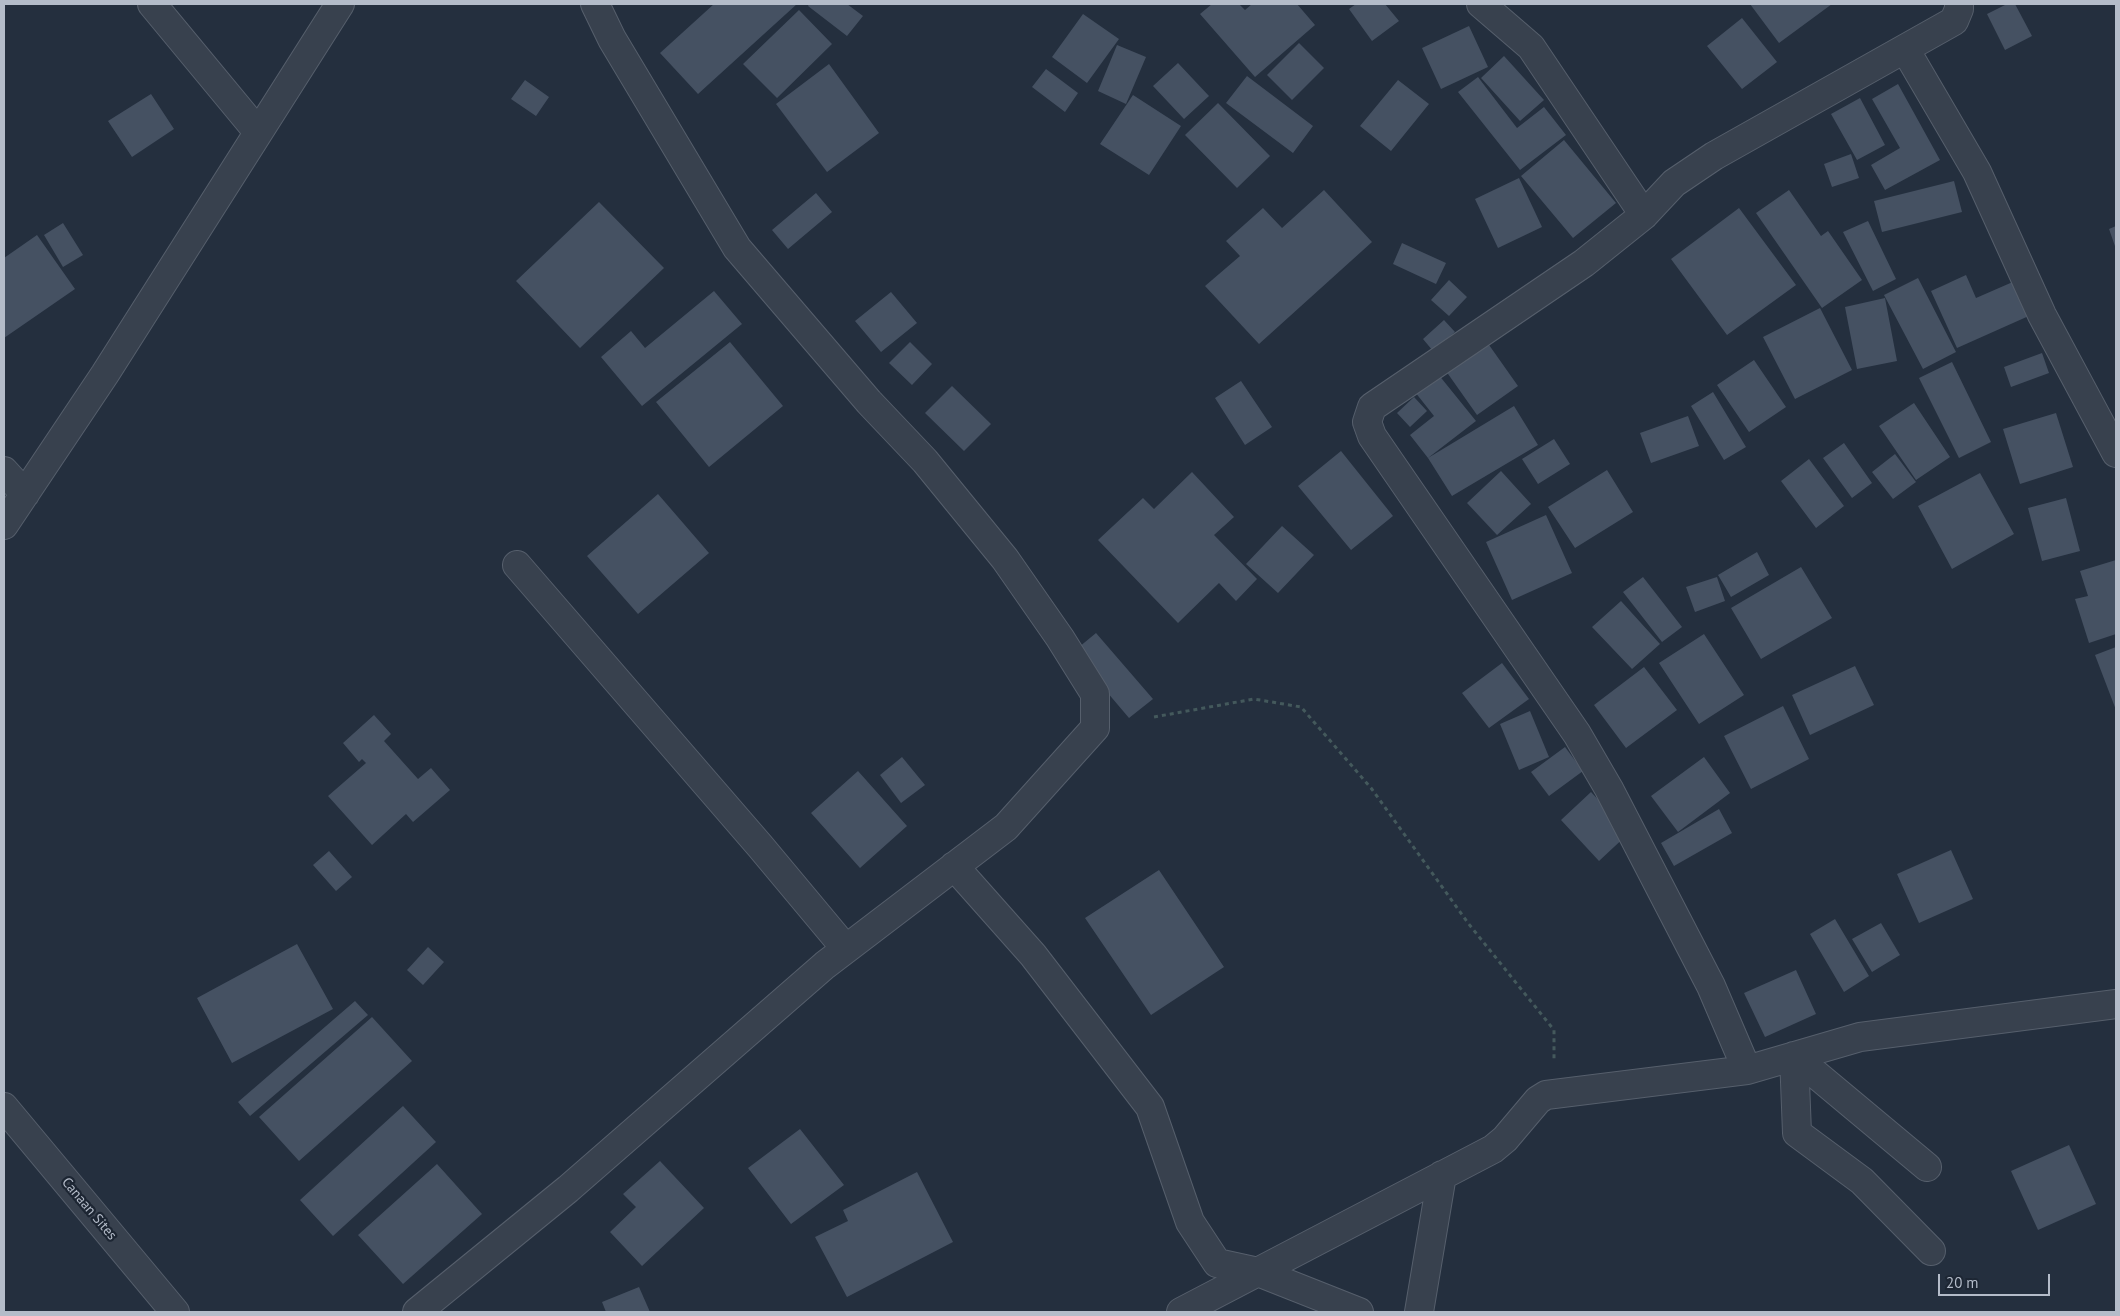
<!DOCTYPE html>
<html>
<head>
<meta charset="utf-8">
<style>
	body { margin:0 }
	#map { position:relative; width:2120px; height:1316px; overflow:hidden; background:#242f3e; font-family:"PT Sans",sans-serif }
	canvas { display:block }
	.frame { position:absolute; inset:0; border:5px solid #b4bcc9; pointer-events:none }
	.scale { position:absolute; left:1938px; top:1274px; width:112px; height:22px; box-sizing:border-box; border:2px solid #b4bcc9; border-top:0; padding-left:6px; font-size:15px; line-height:18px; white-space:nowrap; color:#b4bcc9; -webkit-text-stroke:4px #1d2633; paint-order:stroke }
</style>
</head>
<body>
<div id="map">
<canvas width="2120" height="1316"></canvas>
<div class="frame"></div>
<div class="scale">20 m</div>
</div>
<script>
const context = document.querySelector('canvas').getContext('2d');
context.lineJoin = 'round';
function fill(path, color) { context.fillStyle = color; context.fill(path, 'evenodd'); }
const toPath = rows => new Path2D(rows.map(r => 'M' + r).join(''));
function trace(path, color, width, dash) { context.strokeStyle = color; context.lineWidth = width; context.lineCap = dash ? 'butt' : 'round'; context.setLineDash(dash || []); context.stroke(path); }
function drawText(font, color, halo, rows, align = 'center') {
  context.font = font + ' "PT Sans",sans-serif'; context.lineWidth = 4.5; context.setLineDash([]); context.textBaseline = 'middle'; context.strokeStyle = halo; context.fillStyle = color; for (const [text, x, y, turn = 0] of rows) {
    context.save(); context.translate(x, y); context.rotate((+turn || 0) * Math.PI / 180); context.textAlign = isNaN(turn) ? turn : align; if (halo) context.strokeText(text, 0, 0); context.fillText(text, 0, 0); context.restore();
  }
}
const building = toPath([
	[714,4,797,4,698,94,660,53],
	[809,4,847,4,863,16,847,36,808,6],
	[1212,4,1239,4,1245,10,1252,4,1297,4,1315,25,1255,77,1200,14],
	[1356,4,1385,4,1399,21,1372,41,1349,9],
	[1750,4,1832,4,1779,43],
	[2007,4,2015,4,2032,36,2005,50,1987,14],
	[799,10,832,44,777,98,743,64],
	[1083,14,1119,39,1087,83,1052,57],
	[1742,18,1777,62,1742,89,1707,46],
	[1469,26,1488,67,1441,89,1422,48],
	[1299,43,1324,68,1292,100,1267,75],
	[1117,45,1146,57,1126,104,1098,91],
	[1504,56,1544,100,1520,121,1481,78],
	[1178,63,1209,96,1184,119,1153,86],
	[829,64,879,133,827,172,776,104],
	[1046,69,1078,93,1065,112,1032,87],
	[1247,76,1313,126,1293,153,1226,103],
	[1478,77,1517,128,1544,107,1566,135,1520,170,1458,92],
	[525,80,549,97,536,116,511,99],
	[1398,80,1429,104,1391,151,1360,126],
	[1898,84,1940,160,1885,190,1871,165,1900,148,1872,99],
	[151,94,174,129,132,157,108,121],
	[1133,95,1181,126,1149,175,1100,144],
	[1860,98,1885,145,1857,160,1831,114],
	[1218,103,1270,156,1237,188,1185,135],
	[1564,140,1616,203,1573,238,1521,176],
	[1851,154,1859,178,1832,187,1824,164],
	[1519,178,1542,227,1498,248,1475,199],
	[1954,181,1962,212,1882,232,1874,201],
	[1324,190,1372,242,1259,344,1205,286,1240,256,1226,241,1263,208,1282,228],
	[1789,190,1821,236,1828,231,1862,280,1822,308,1756,213],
	[816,193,832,212,788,249,772,230],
	[599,202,664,268,580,348,516,281],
	[1739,208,1796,285,1727,335,1671,259],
	[1868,221,1896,279,1873,291,1843,232],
	[63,223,83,255,63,267,44,235],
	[2116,226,2116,249,2109,229],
	[37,235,75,289,4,338,4,258],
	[1402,243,1446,263,1436,284,1393,264],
	[1966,275,1976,298,2015,281,2031,315,1957,348,1931,291],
	[1918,278,1956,352,1923,369,1884,295],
	[1449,280,1467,297,1449,316,1431,300],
	[714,291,742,324,642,406,601,357,631,331,645,348],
	[891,292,917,323,881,352,855,321],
	[1885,298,1897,361,1857,369,1845,307],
	[1820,308,1852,370,1795,399,1763,337],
	[1444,320,1455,332,1433,351,1423,339],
	[1482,335,1518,386,1477,415,1441,364],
	[730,342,783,406,709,467,656,402],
	[910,342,932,364,912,385,889,363],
	[2042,353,2049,373,2011,387,2004,367],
	[1754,360,1786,407,1749,432,1717,385],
	[1952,362,1991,442,1959,458,1919,378],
	[1438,374,1476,421,1428,458,1410,435,1434,416,1415,392],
	[1241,381,1272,427,1245,445,1215,398],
	[952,386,991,424,964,451,925,413],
	[1713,392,1746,447,1724,460,1691,406],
	[1414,397,1427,411,1410,427,1397,413],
	[1914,403,1950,457,1916,480,1879,426],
	[1514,406,1538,445,1452,496,1428,458],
	[2056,413,2073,467,2020,484,2003,429],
	[1688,416,1699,446,1651,463,1640,433],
	[1554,439,1570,464,1538,484,1522,459],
	[1844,443,1872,483,1852,498,1823,458],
	[1341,451,1393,516,1351,550,1298,486],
	[1895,454,1916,482,1893,499,1872,472],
	[1809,459,1844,506,1816,528,1781,481],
	[1607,470,1633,512,1575,548,1548,507],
	[1501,471,1531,504,1497,535,1467,503],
	[1192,472,1234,517,1214,535,1257,579,1236,601,1219,583,1178,623,1098,540,1143,498,1154,509],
	[1980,473,2014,534,1952,569,1918,506],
	[658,494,709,553,638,614,587,556],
	[2066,498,2080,551,2042,561,2028,508],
	[1546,515,1572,573,1512,600,1486,542],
	[1282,526,1314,555,1278,593,1246,564],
	[1757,552,1769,575,1731,597,1718,575],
	[2116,560,2116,634,2089,643,2075,599,2088,596,2080,571],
	[1801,567,1832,618,1761,659,1731,608],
	[1643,577,1682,627,1662,642,1623,592],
	[1717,577,1725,601,1695,612,1686,587],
	[1621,601,1660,644,1632,669,1592,627],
	[1096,633,1153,699,1129,718,1073,652],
	[1704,634,1744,695,1699,724,1659,663],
	[2116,647,2116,710,2095,655],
	[1502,663,1529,699,1489,728,1462,693],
	[1855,666,1874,705,1810,735,1792,695],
	[1644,667,1677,710,1626,748,1594,705],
	[1783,706,1809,759,1751,789,1724,736],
	[1530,711,1549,757,1519,770,1500,724],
	[374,715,391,734,384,741,418,779,431,768,450,790,413,822,406,814,372,845,328,796,366,763,362,759,359,762,343,743],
	[1565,747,1583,771,1549,796,1531,772],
	[902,757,925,785,901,803,880,775],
	[1704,757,1730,793,1678,832,1651,796],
	[858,771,907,826,860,868,811,813],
	[1591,792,1629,833,1599,861,1561,820],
	[1719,809,1732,833,1674,866,1661,843],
	[1951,850,1973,899,1919,923,1897,874],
	[329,851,352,877,336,891,313,865],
	[1159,870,1224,967,1151,1015,1085,918],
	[1835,919,1869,976,1844,992,1810,934],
	[1881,923,1900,955,1872,972,1852,939],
	[297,944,333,1009,232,1063,197,998],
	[428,947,444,962,423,985,407,970],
	[1796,970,1816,1014,1765,1037,1744,993],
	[355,1001,368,1015,250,1116,238,1102],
	[372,1017,412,1061,299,1161,259,1117],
	[403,1106,436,1142,333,1236,300,1200],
	[800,1129,844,1185,791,1224,748,1168],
	[2069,1145,2096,1204,2038,1230,2011,1171],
	[660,1161,704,1208,642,1266,610,1232,636,1207,623,1194],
	[437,1164,482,1214,403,1284,358,1235],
	[917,1172,953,1242,847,1297,815,1237,848,1221,843,1210],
	[639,1287,650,1312,606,1312,602,1302]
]);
const path = toPath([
	[1154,717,1254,699,1301,707,1371,788,1468,923,1554,1030,1554,1061]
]);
const minor = toPath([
	[152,4,258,132],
	[1481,4,1531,47,1644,215],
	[1905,49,1977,172,2042,315,2116,453],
	[4,471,25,494],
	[4,525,105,374,340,4],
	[517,565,760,846,846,949],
	[954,866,1033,955,1150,1107,1190,1222,1217,1263,1258,1272,1359,1312],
	[1747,1070,1711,986,1609,789,1577,734,1372,436,1367,422,1372,407,1584,263,1644,215,1674,183,1714,156,1954,21,1959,9,1959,4],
	[4,1107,175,1312],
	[1927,1167,1794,1056,1797,1133,1862,1181,1931,1251],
	[417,1312,568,1189,825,965,1006,827,1095,728,1095,694,1060,638,1005,559,925,461,869,402,737,248,612,39,595,4],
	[1181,1312,1493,1149,1505,1139,1538,1100,1546,1095,1747,1070,1860,1037,2116,1004],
	[1419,1312,1442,1175]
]);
const streetNames = [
	["Canaan Sites",89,1209,50]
];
fill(building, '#455162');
trace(minor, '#565f6c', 30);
trace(path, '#44595c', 3, [4, 4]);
trace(minor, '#38414e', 28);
drawText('14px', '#b4bcc9', '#1d2633', streetNames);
</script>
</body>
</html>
